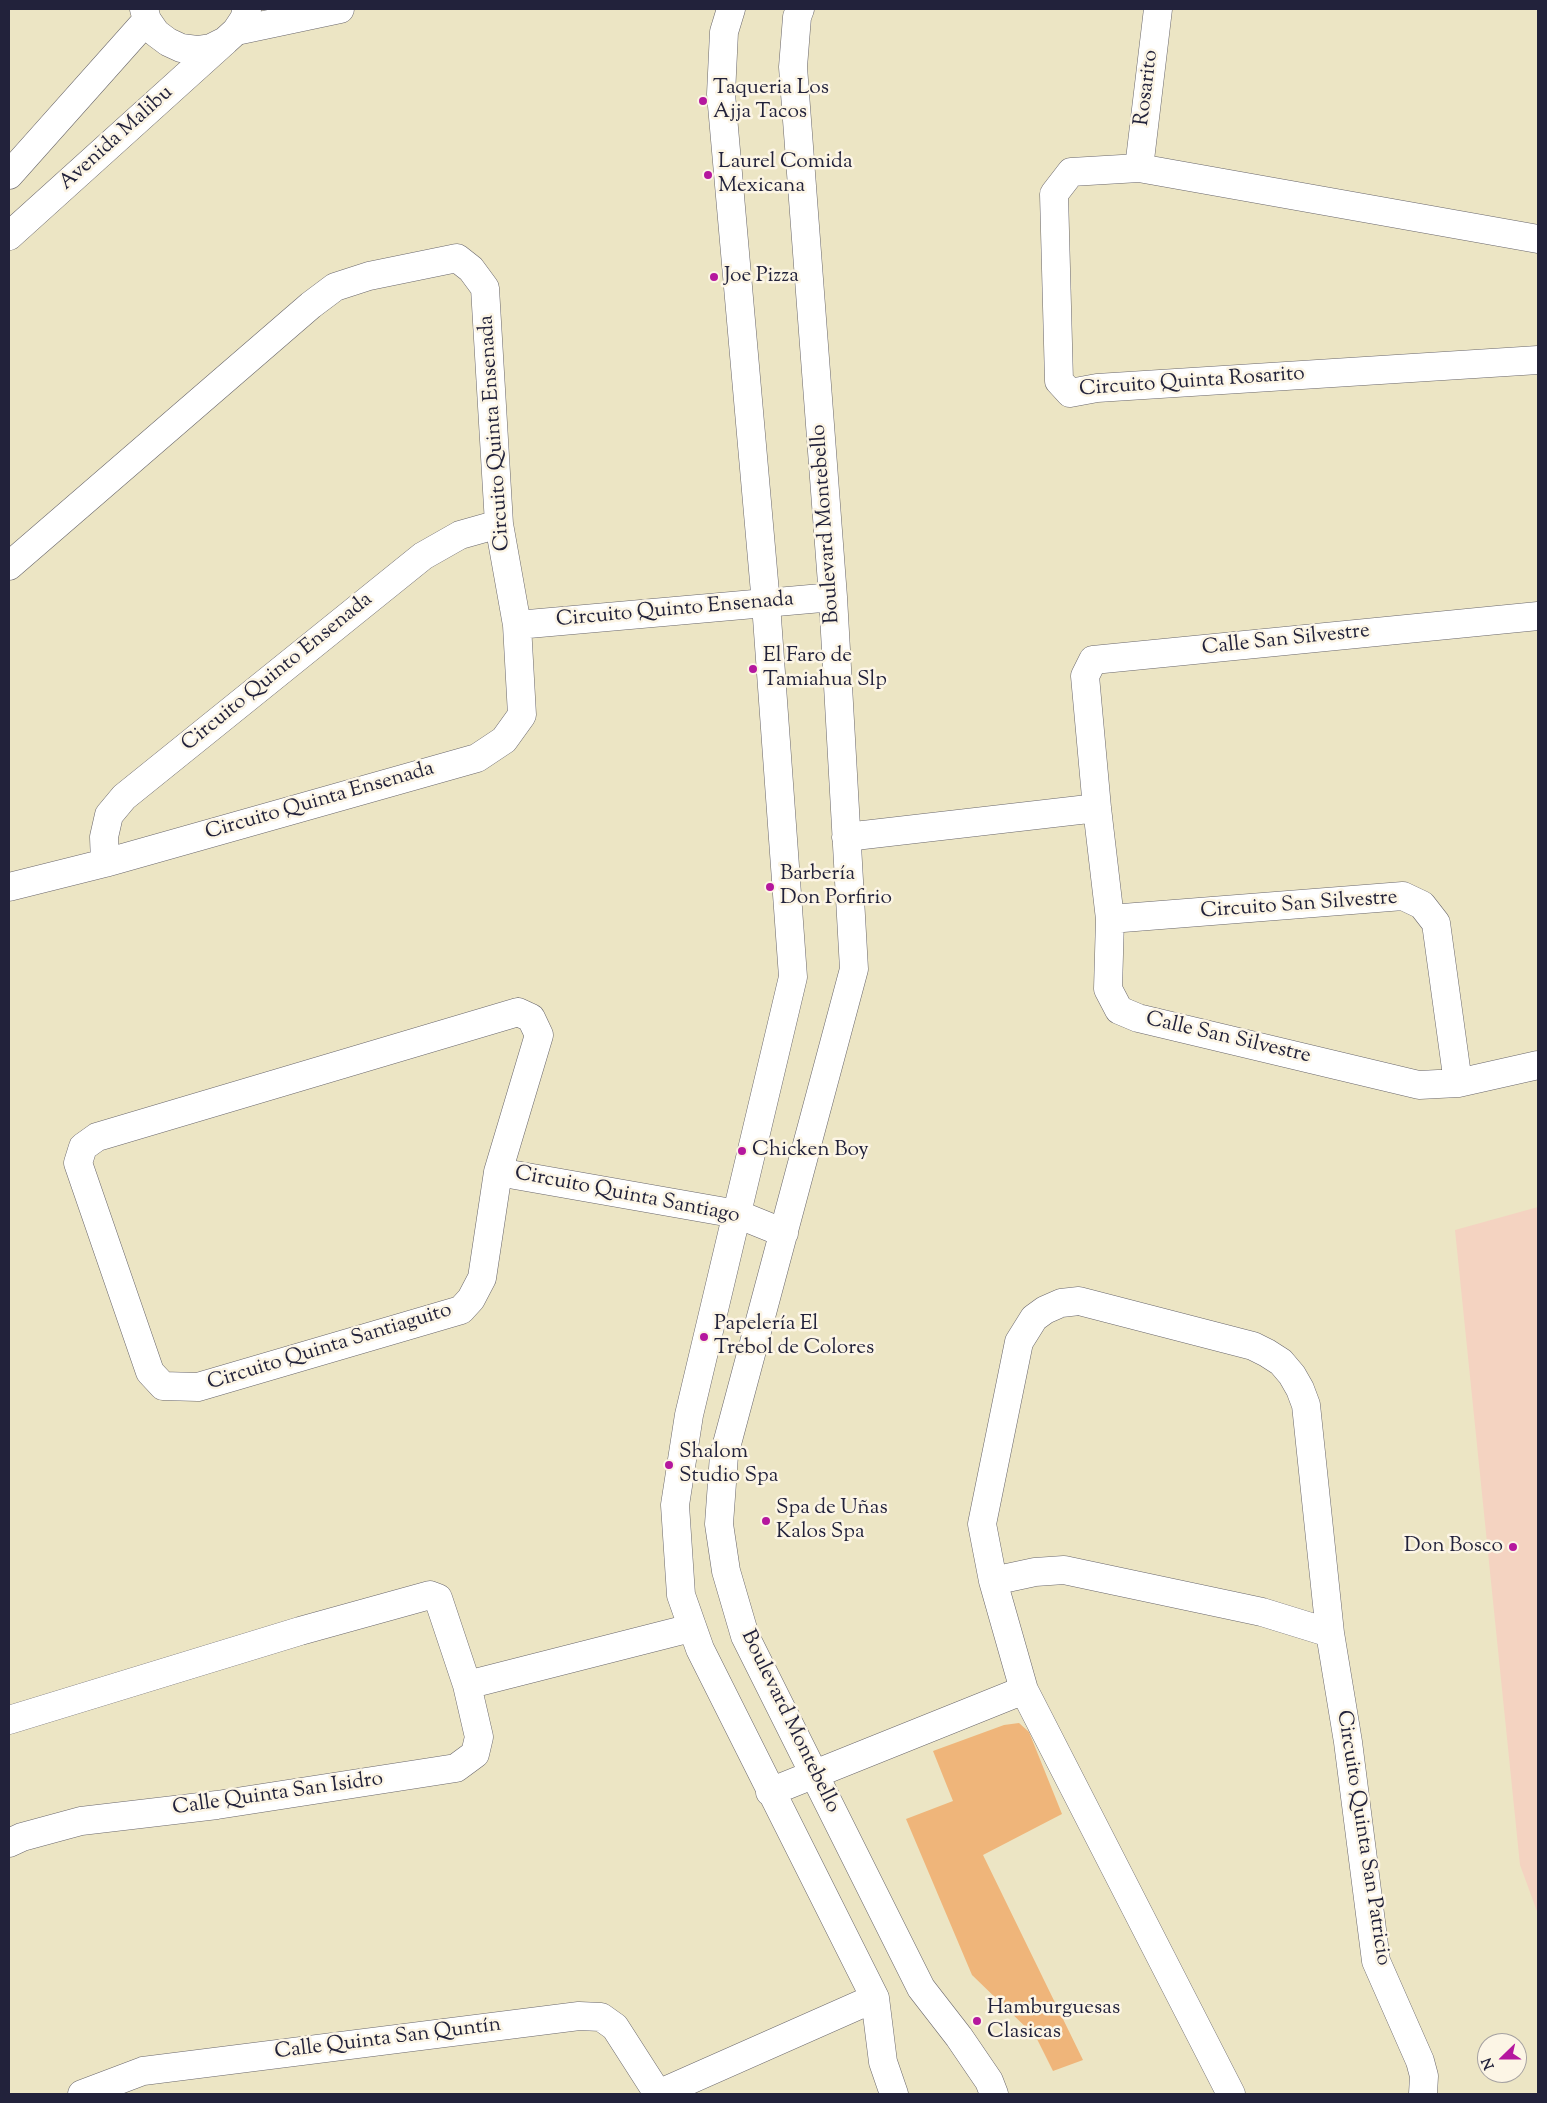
<!DOCTYPE html>
<html>
<head>
<meta charset="utf-8">
<style>
	body { margin:0 }
	#map { position:relative; width:1547px; height:2103px; overflow:hidden; background:#ece5c4; font-family:"Sorts Mill Goudy",serif }
	canvas { display:block }
	.frame { position:absolute; inset:0; border:10px solid #22223b; pointer-events:none }
	.north { position:absolute; left:1477px; top:2033px; width:50px; height:50px; box-sizing:border-box; background:#fcf5e5; border:1px solid #a5a1a1; border-radius:50%; rotate:248deg; font-size:14px; font-weight:700; line-height:20px; text-align:center; color:#22223b }
	.north::after { content:''; display:block; margin:auto; width:18px; height:22px; background:#b5179e; clip-path:polygon(50% 0,100% 100%,50% 72%,0 100%) }
</style>
</head>
<body>
<div id="map">
<canvas width="1547" height="2103"></canvas>
<div class="frame"></div>
<div class="north">N</div>
</div>
<script>
const context = document.querySelector('canvas').getContext('2d');
context.lineJoin = 'round';
function fill(path, color) { context.fillStyle = color; context.fill(path, 'evenodd'); }
const toPath = rows => new Path2D(rows.map(r => 'M' + r).join(''));
function trace(path, color, width, dash) { context.strokeStyle = color; context.lineWidth = width; context.lineCap = dash ? 'butt' : 'round'; context.setLineDash(dash || []); context.stroke(path); }
function drawText(font, color, halo, rows, align = 'center') {
  context.font = font + ' "Sorts Mill Goudy",serif'; context.lineWidth = 5; context.setLineDash([]); context.textBaseline = 'middle'; context.strokeStyle = halo; context.fillStyle = color; for (const [text, x, y, turn = 0] of rows) {
    context.save(); context.translate(x, y); context.rotate((+turn || 0) * Math.PI / 180); context.textAlign = isNaN(turn) ? turn : align; if (halo) context.strokeText(text, 0, 0); context.fillText(text, 0, 0); context.restore();
  }
}
const built = toPath([
	[1538,1207,1538,1914,1520,1865,1455,1230]
]);
const building = toPath([
	[1019,1723,1029,1732,1062,1814,983,1855,1083,2060,1053,2071,1036,2037,972,1975,906,1819,953,1801,933,1751,1004,1725]
]);
const street = toPath([
	[144,9,147,20,156,33,168,42,181,48,197,50,211,48,225,41,236,31,244,19,247,9],
	[731,9,724,32,721,94,766,604,793,977,689,1415,675,1505,681,1595,700,1649,875,1998,883,2062,894,2094],
	[800,9,797,17,793,67,833,597,854,969,724,1455,719,1524,726,1571,745,1636,921,1988,959,2037,989,2081,994,2094],
	[236,31,340,9],
	[1139,168,1158,9],
	[9,175,147,20],
	[9,236,225,41],
	[1538,239,1139,168,1071,172,1054,194,1059,381,1070,393,1097,388,1538,360],
	[9,566,311,305,335,287,369,276,457,258,471,269,485,288,499,524,517,625,522,715,504,740,477,758,105,863,9,887],
	[1538,616,1093,660,1085,676,1097,808,1110,919,1108,989,1119,1010,1138,1018,1419,1085,1458,1083,1538,1065],
	[517,625,833,597],
	[846,837,1097,808],
	[105,863,104,837,109,815,124,797,423,556,460,535,499,524],
	[1110,919,1403,896,1422,905,1436,923,1458,1083],
	[518,1012,531,1018,539,1035,498,1172,482,1278,471,1299,461,1310,198,1387,163,1386,150,1372,78,1163,83,1147,97,1137,518,1012],
	[498,1172,737,1214,784,1233],
	[993,1581,1035,1572,1064,1570,1262,1612,1330,1633],
	[467,1685,691,1628],
	[9,1720,300,1631,430,1595,438,1598,467,1685,479,1737,475,1754,456,1768,217,1805,81,1821,22,1837,9,1843],
	[770,1792,1024,1690],
	[82,2094,143,2071,579,2016,601,2017,615,2027,658,2094],
	[658,2094,875,1998],
	[1231,2094,1024,1690,993,1581,982,1524,1019,1342,1034,1318,1045,1310,1061,1303,1079,1301,1253,1346,1267,1353,1281,1362,1292,1375,1300,1389,1306,1405,1330,1633,1348,1742,1376,1961,1420,2061,1424,2076,1423,2094]
]);
const markers = [
	[703,101,5,"#b5179e"],
	[708,175,5,"#b5179e"],
	[714,277,5,"#b5179e"],
	[753,669,5,"#b5179e"],
	[770,887,5,"#b5179e"],
	[742,1151,5,"#b5179e"],
	[704,1337,5,"#b5179e"],
	[669,1465,5,"#b5179e"],
	[766,1521,5,"#b5179e"],
	[1513,1547,5,"#b5179e"],
	[977,2021,5,"#b5179e"]
];
const streetNames = [
	["Rosarito",1148,88,-83],
	["Avenida Malibu",117,139,-42],
	["Circuito Quinta Rosarito",1192,383,-4],
	["Circuito Quinta Ensenada",496,433,-94],
	["Boulevard Montebello",827,524,-94],
	["Circuito Quinto Ensenada",675,611,-5],
	["Calle San Silvestre",1286,641,-6],
	["Circuito Quinto Ensenada",278,673,-39],
	["Circuito Quinta Ensenada",320,802,-16],
	["Circuito San Silvestre",1299,906,-4],
	["Calle San Silvestre",1228,1039,13],
	["Circuito Quinta Santiago",627,1196,11],
	["Circuito Quinta Santiaguito",330,1348,-17],
	["Boulevard Montebello",789,1722,64],
	["Calle Quinta San Isidro",278,1795,-8],
	["Circuito Quinta San Patricio",1362,1838,81],
	["Calle Quinta San Quntín",388,2040,-7]
];
const poiNames = [
	["Taqueria Los",713,89],
	["Ajja Tacos",713,113],
	["Laurel Comida",718,163],
	["Mexicana",718,187],
	["Joe Pizza",724,277],
	["El Faro de",763,657],
	["Tamiahua Slp",763,681],
	["Barbería",780,875],
	["Don Porfirio",780,899],
	["Chicken Boy",752,1151],
	["Papelería El",714,1325],
	["Trebol de Colores",714,1349],
	["Shalom",679,1453],
	["Studio Spa",679,1477],
	["Spa de Uñas",776,1509],
	["Kalos Spa",776,1533],
	["Don Bosco",1503,1547,"right"],
	["Hamburguesas",987,2009],
	["Clasicas",987,2033]
];
fill(built, '#f4d3c1');
fill(building, '#efb57a');
trace(street, '#69666b', 29);
trace(street, '#fff', 28);
for (const [x, y, r, color] of markers) { const dot = new Path2D(); dot.arc(x, y, r, 0, 2 * Math.PI); context.fillStyle = color; context.fill(dot); trace(dot, '#fcf5e5', 2); }
drawText('21px', '#22223b', '#fcf5e5', streetNames);
drawText('21px', '#22223b', '#fcf5e5', poiNames, 'left');
</script>
</body>
</html>
